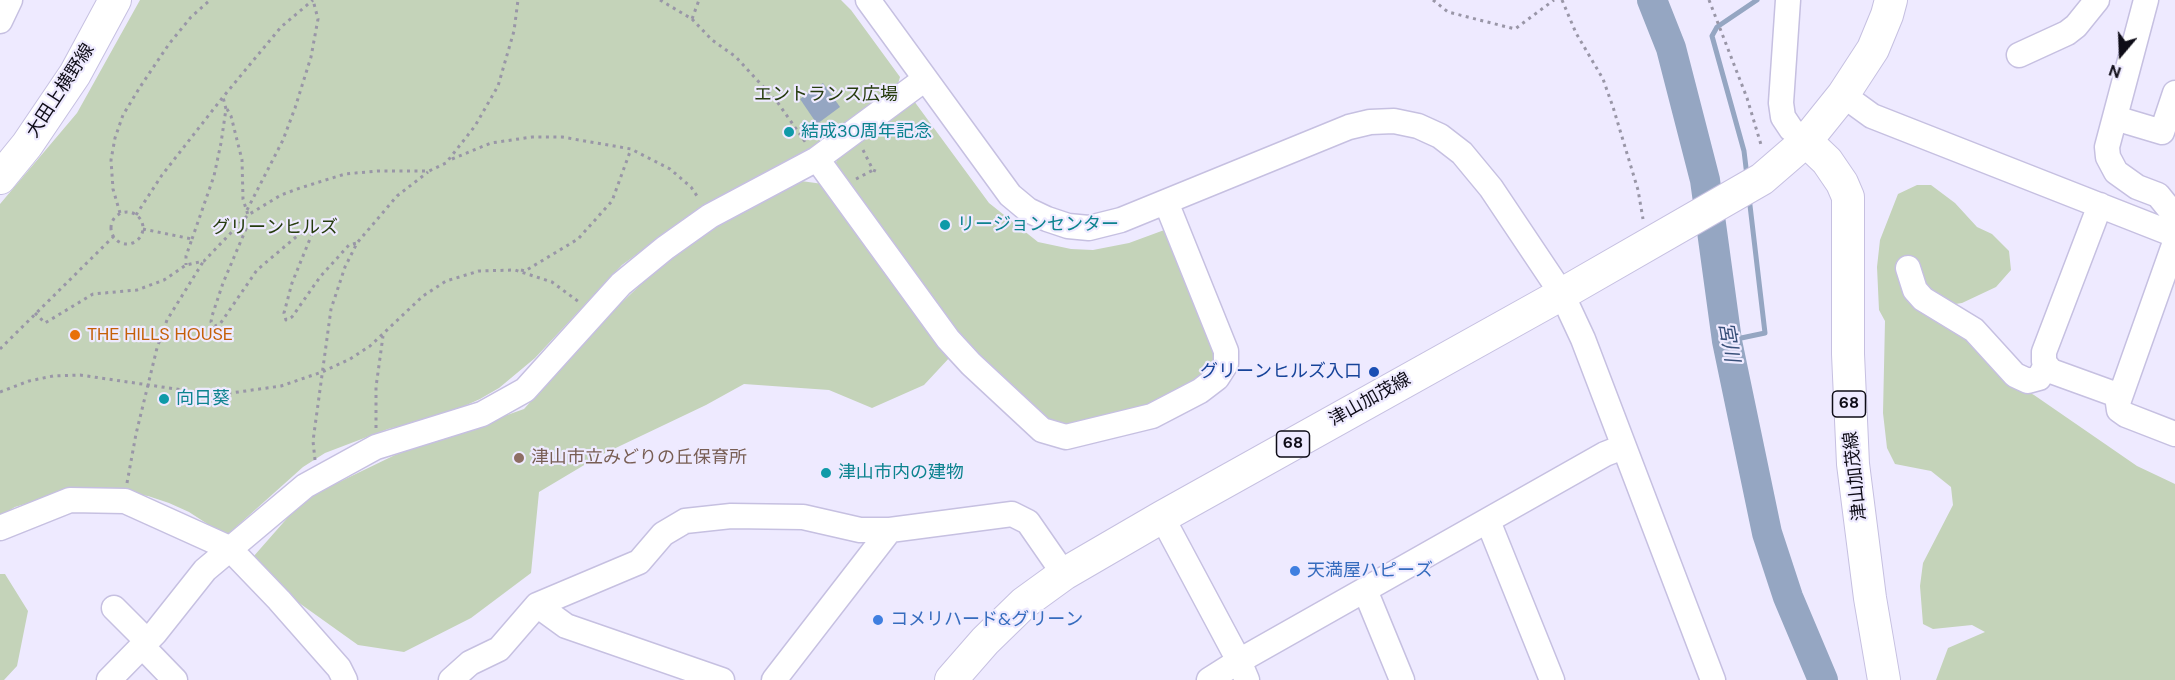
<!DOCTYPE html>
<html>
<head>
<meta charset="utf-8">
<style>
	body { margin:0 }
	#map { position:relative; width:2175px; height:680px; overflow:hidden; background:#eeeaff; font-family:"DM Sans",sans-serif }
	canvas { display:block }
	.north { position:absolute; left:2091px; top:24px; width:60px; height:60px; -webkit-text-stroke:4px #eeeaff; paint-order:stroke; rotate:199deg; font-size:16px; font-weight:700; line-height:24px; text-align:center; color:#0e0c17 }
	.north::after { content:''; display:block; margin:auto; width:21px; height:27px; background:#0e0c17; clip-path:polygon(50% 0,100% 100%,50% 72%,0 100%) }
</style>
</head>
<body>
<div id="map">
<canvas width="2175" height="680"></canvas>
<div class="north">N</div>
</div>
<script>
const context = document.querySelector('canvas').getContext('2d');
context.lineJoin = 'round';
function fill(path, color) { context.fillStyle = color; context.fill(path, 'evenodd'); }
const toPath = rows => new Path2D(rows.map(r => 'M' + r).join(''));
function trace(path, color, width, dash) { context.strokeStyle = color; context.lineWidth = width; context.lineCap = dash ? 'butt' : 'round'; context.setLineDash(dash || []); context.stroke(path); }
function drawText(font, color, halo, rows, align = 'center') {
  context.font = font + ' "DM Sans","Noto Sans JP",sans-serif'; context.lineWidth = 4.5; context.setLineDash([]); context.textBaseline = 'middle'; context.strokeStyle = halo; context.fillStyle = color; for (const [text, x, y, turn = 0] of rows) {
    context.save(); context.translate(x, y); context.rotate((+turn || 0) * Math.PI / 180); context.textAlign = isNaN(turn) ? turn : align; if (halo) context.strokeText(text, 0, 0); context.fillText(text, 0, 0); context.restore();
  }
}
const green = toPath([
	[140,0,841,0,851,10,900,77,898,84,817,144,795,159,696,211,622,265,535,358,499,388,480,399,442,416,388,429,325,453,303,467,226,536,189,512,169,503,148,496,102,490,52,496,15,507,0,516,0,204,77,113],
	[914,101,989,203,1038,242,1071,249,1093,250,1129,243,1167,229,1218,364,1195,381,1152,405,1068,427,1051,423,971,358,833,173,838,156],
	[801,181,823,184,951,356,924,385,872,408,829,390,744,384,706,405,601,455,539,492,531,573,471,618,404,652,358,645,246,565,304,499,395,455,524,409,617,307,670,257,723,219],
	[1917,185,1931,185,1955,203,1977,227,1992,234,2009,251,2011,270,1996,287,1962,303,1949,305,1965,336,2009,382,2034,395,2137,466,2175,484,2175,680,1936,680,1948,648,1985,632,1972,625,1933,629,1923,624,1920,586,1923,563,1953,505,1951,487,1931,471,1895,464,1887,448,1883,413,1885,321,1879,310,1877,267,1880,240,1898,194],
	[0,574,5,574,28,611,17,666,4,680,0,680]
]);
const water = toPath([
	[823,83,840,107,817,124,800,99]
]);
const stream = toPath([
	[1747,176,1744,151,1712,36,1717,27,1757,0],
	[1727,341,1765,333,1749,197]
]);
const river = toPath([
	[1652,0,1671,48,1705,180,1727,341,1767,533,1788,597,1823,680]
]);
const path = toPath([
	[660,0,692,19,699,0],
	[1433,0,1448,12,1515,29,1554,0],
	[1562,0,1576,33,1603,79,1613,107,1638,190,1643,219],
	[1709,0,1747,98,1762,148],
	[692,19,712,40,736,57,778,103,806,143],
	[227,109,231,116,242,160,243,199,248,215],
	[863,150,873,170,880,173],
	[452,159,491,143,532,137,562,137,631,149,670,169,691,187,699,199],
	[856,179,873,170],
	[247,210,283,140,295,108,311,57,318,19,313,0],
	'111 228a16 16 0 1 1 32 0a16 16 0 1 1-32 0Z',
	[120,213,113,189,111,160,115,138,123,115,140,87,169,44,191,17,210,0],
	[136,215,162,175,223,97,281,27,313,0],
	[242,222,246,229,223,283,212,316,211,322,215,326,220,324,257,270,309,226,314,229,292,283,284,313,286,320,292,317,320,277,349,245,357,243],
	[143,229,192,239,186,256,186,265],
	[192,239,214,176,221,143,226,109,223,97],
	[521,270,525,271,578,239,612,201,631,149],
	[35,313,45,323,93,294,137,290,164,280,186,265,204,261,248,215,281,195,300,188,345,174,378,171,429,171,446,163,475,126,498,86,514,31,518,0],
	[0,349,114,236],
	[0,392,29,381,53,376,80,375,217,395,281,386,322,372,350,359,370,346,423,296,446,281,479,271,515,270,552,282,579,302],
	[376,428,376,387,383,336],
	[315,460,313,441,331,309,345,267,357,243,397,196,428,172],
	[127,483,136,434,157,348,167,320,203,262]
]);
const minor = toPath([
	[868,0,1010,195,1028,210,1047,219,1068,226,1089,228,1121,220,1349,127,1370,122,1394,121,1418,126,1440,136,1462,153,1491,188,1562,294,1583,339,1713,680],
	[1788,0,1781,103,1783,117,1791,129,1806,141],
	[2146,0,2107,147,2108,157,2116,172,2137,187,2158,195,2175,216],
	[0,21,10,0],
	[2019,55,2067,33,2076,26,2097,0],
	[1843,95,1872,116,2175,235],
	[2115,118,2162,132,2175,93],
	[817,159,948,339,971,364,1042,430,1066,437,1152,416,1200,391,1217,378,1226,364,1226,351,1166,202],
	[2100,205,2044,352,2044,362,2051,371,2120,396],
	[2175,235,2174,245,2118,403,2119,410,2126,415,2175,434],
	[1908,268,1915,290,1923,299,1974,330,2015,375,2028,381,2039,378,2046,365],
	[1162,517,1239,661,1247,680],
	[1488,521,1552,680],
	[0,528,70,500,125,501,229,548,279,600,316,642,339,668,345,680],
	[1365,590,1402,680],
	[537,605,566,626,722,680],
	[114,608,147,641],
	[142,646,175,680],
	[109,680,155,633,205,570,305,486,376,447,482,414,525,390,621,284,665,248,710,216,817,159,925,79],
	[451,680,470,663,499,649,537,605,639,562,663,534,685,521,731,516,803,517,860,530,890,530,1012,514,1028,522,1064,574],
	[774,680,890,530],
	[1209,680,1239,661,1605,454,1623,447]
]);
const major = toPath([
	[1806,141,1827,161,1842,183,1848,197,1848,354,1853,464,1870,598,1884,680],
	[0,178,27,145,75,74,115,0],
	[951,680,985,641,1024,603,1064,574,1162,517,1562,294,1762,179,1806,141,1843,95,1873,49,1887,15,1891,0]
]);
const markers = [
	[789,132,6,"#0f9aa8"],
	[945,225,6,"#0f9aa8"],
	[75,335,6,"#e8710a"],
	[1374,372,6,"#1a4fb4"],
	[164,399,6,"#0f9aa8"],
	[519,458,6,"#8d6e63"],
	[826,473,6,"#0f9aa8"],
	[1295,571,6,"#3f7fe0"],
	[878,620,6,"#3f7fe0"]
];
const shields = [
	[1849,404,33],
	[1293,444,33]
];
const shieldNames = [
	["68",1849,404],
	["68",1293,444]
];
const streetNames = [
	["大田上横野線",61,91,-57],
	["津山加茂線",1370,400,-29],
	["津山加茂線",1856,476,-96]
];
const parkNames = [
	["エントランス広場",826,95],
	["グリーンヒルズ",275,228]
];
const cultureNames = [
	["結成30周年記念",801,132],
	["リージョンセンター",957,225],
	["向日葵",176,399],
	["津山市内の建物",838,473]
];
const foodNames = [
	["THE HILLS HOUSE",87,335]
];
const transitNames = [
	["グリーンヒルズ入口",1362,372]
];
const educationNames = [
	["津山市立みどりの丘保育所",531,458]
];
const shopNames = [
	["天満屋ハピーズ",1307,571],
	["コメリハード&グリーン",890,620]
];
const waterNames = [
	["宮川",1728,342,80]
];
fill(green, '#c4d3b9');
fill(water, '#95a6c2');
trace(stream, '#95a6c2', 5);
trace(river, '#95a6c2', 30);
trace(minor, '#c6c0e1', 27);
trace(major, '#c6c0e1', 34);
trace(path, '#9996a7', 3, [3, 4.5]);
trace(minor, '#fff', 24);
trace(major, '#fff', 32);
for (const [x, y, r, color] of markers) { const dot = new Path2D(); dot.arc(x, y, r, 0, 2 * Math.PI); context.fillStyle = color; context.fill(dot); trace(dot, '#eeeaff', 2); }
for (const [x, y, w] of shields) { const box = new Path2D(); box.roundRect(x - w / 2, y - 13, w, 26, 4.5); context.fillStyle = '#eeeaff'; context.fill(box); trace(box, '#0e0c17', 1.5); }
drawText('bold 16px', '#0e0c17', null, shieldNames);
drawText('18px', '#0e0c17', '#eeeaff', streetNames);
drawText('18px', '#263c0e', '#eeeaff', parkNames);
drawText('18px', '#0d838f', '#eeeaff', cultureNames, 'left');
drawText('18px', '#c56008', '#eeeaff', foodNames, 'left');
drawText('18px', '#164399', '#eeeaff', transitNames, 'right');
drawText('18px', '#785e54', '#eeeaff', educationNames, 'left');
drawText('18px', '#366cbe', '#eeeaff', shopNames, 'left');
drawText('italic 20px', '#385079', '#eeeaff', waterNames);
</script>
</body>
</html>
